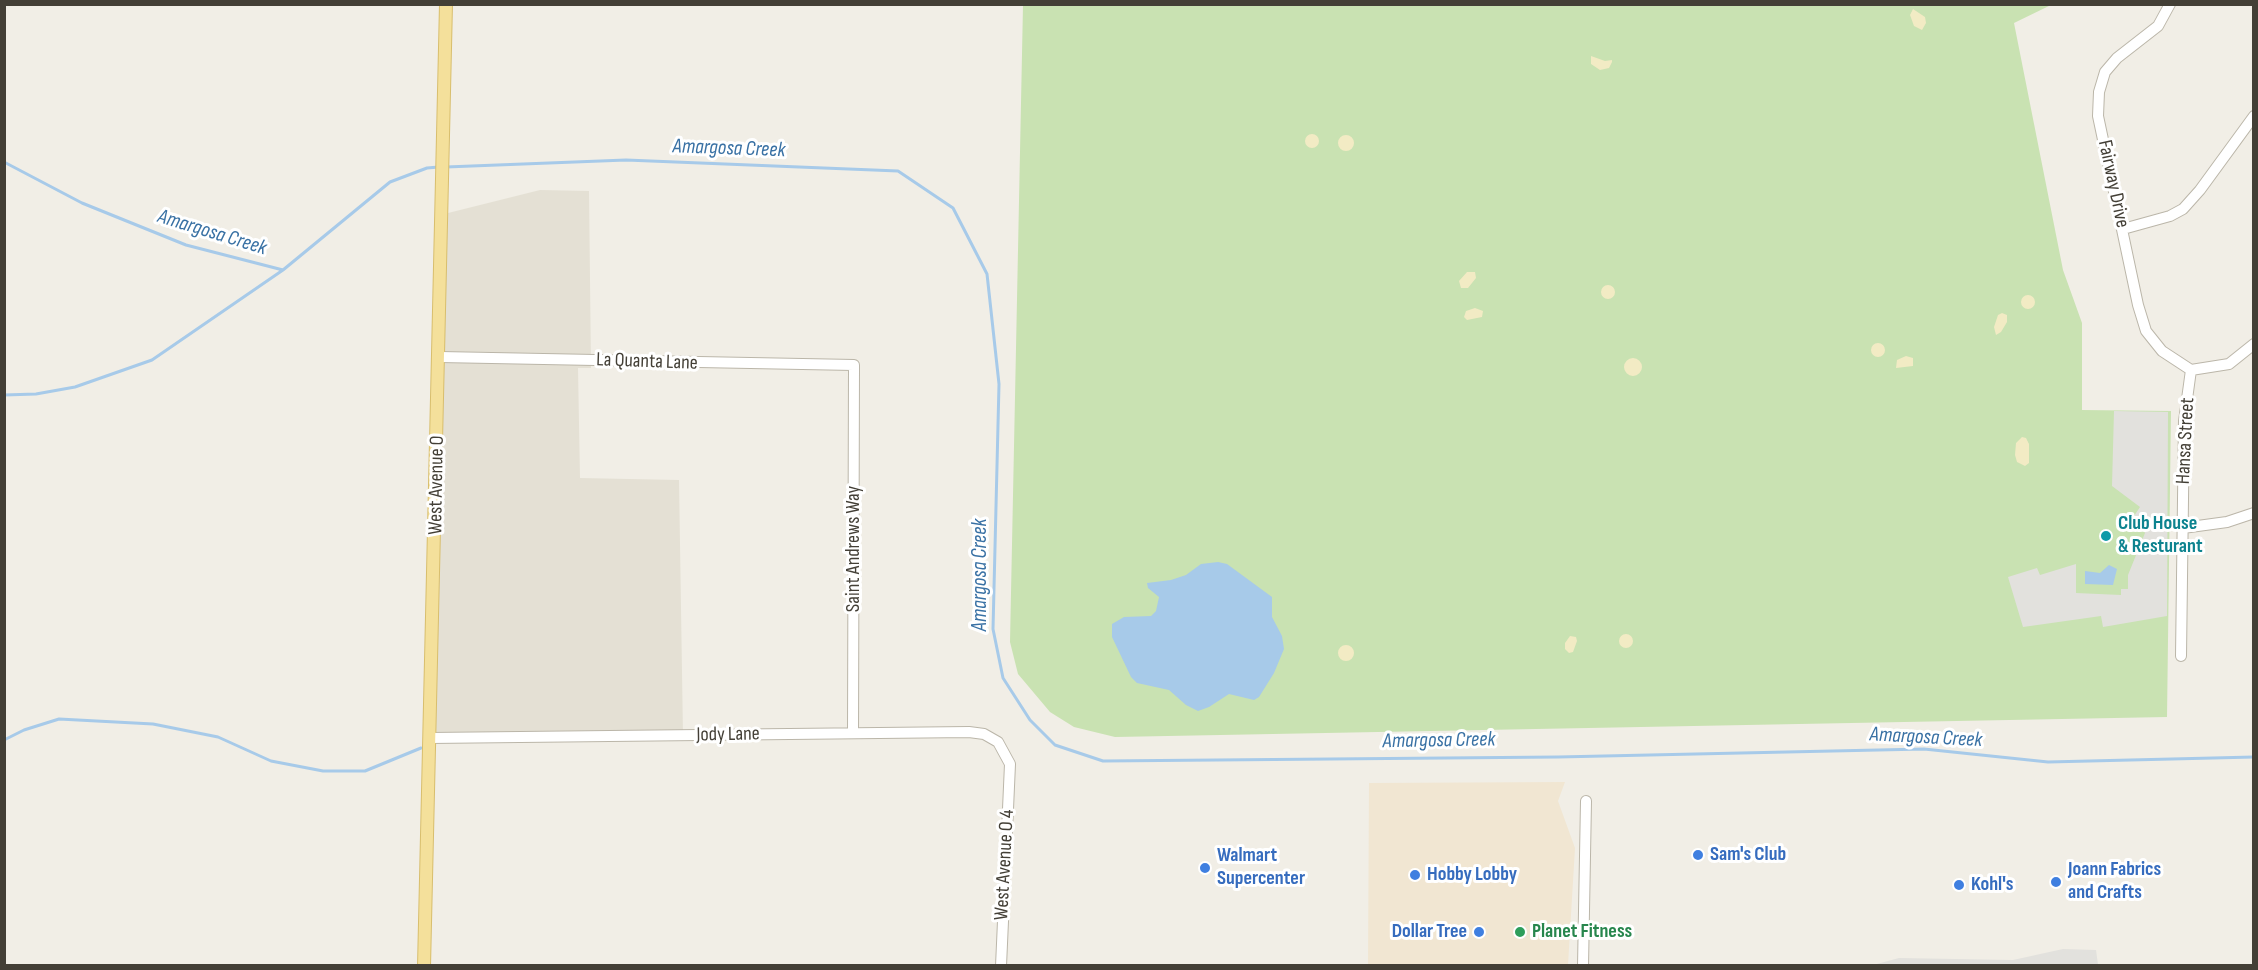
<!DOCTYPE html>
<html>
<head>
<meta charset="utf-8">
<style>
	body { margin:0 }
	#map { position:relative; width:2258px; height:970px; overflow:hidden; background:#f1eee6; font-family:"Sofia Sans Condensed",sans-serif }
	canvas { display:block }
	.frame { position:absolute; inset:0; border:6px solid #433f36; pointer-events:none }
</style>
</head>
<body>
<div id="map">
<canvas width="2258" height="970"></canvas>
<div class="frame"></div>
</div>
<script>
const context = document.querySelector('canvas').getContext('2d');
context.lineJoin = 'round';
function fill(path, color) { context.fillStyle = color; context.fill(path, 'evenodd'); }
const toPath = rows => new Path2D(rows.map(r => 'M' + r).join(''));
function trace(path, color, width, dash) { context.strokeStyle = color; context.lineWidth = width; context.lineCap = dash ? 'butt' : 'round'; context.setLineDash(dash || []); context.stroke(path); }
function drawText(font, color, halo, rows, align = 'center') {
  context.font = font + ' "Sofia Sans Condensed",sans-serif'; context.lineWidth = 6; context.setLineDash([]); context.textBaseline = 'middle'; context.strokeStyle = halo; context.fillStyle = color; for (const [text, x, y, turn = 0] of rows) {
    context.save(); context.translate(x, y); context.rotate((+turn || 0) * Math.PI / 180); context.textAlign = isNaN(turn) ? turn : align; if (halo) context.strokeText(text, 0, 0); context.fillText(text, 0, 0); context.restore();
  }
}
const residential = toPath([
	[540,190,589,191,591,368,578,368,580,478,679,480,683,736,433,734,436,216]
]);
const commercial = toPath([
	[1565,782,1558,801,1575,848,1568,965,1368,965,1369,783]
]);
const green = toPath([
	[1023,5,2051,5,2014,23,2063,270,2082,323,2082,410,2171,411,2167,717,1115,737,1074,727,1050,712,1018,674,1010,642]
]);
const sand = toPath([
	[1913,9,1925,17,1926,23,1922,30,1914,26,1910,15],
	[1591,56,1605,61,1612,60,1612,62,1609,68,1600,70,1591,64],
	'1305 141a7 7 0 1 1 14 0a7 7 0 1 1-14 0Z',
	'1338 143a8 8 0 1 1 16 0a8 8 0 1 1-16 0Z',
	[1467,272,1475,272,1476,278,1468,288,1461,288,1459,281],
	'1601 292a7 7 0 1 1 14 0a7 7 0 1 1-14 0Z',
	'2021 302a7 7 0 1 1 14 0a7 7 0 1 1-14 0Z',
	[1475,308,1483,311,1482,317,1467,320,1464,317,1466,311],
	[2002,313,2007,315,2007,322,2001,332,1996,335,1994,327,1998,315],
	'1871 350a7 7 0 1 1 14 0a7 7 0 1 1-14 0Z',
	[1906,356,1913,358,1913,366,1896,368,1897,360],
	'1624 367a9 9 0 1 1 18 0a9 9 0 1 1-18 0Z',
	[2022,437,2026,438,2029,444,2029,463,2025,466,2017,462,2015,455,2016,443],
	'1619 641a7 7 0 1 1 14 0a7 7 0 1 1-14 0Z',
	[1570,636,1576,637,1577,641,1573,652,1569,653,1565,649,1565,643],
	'1338 653a8 8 0 1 1 16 0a8 8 0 1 1-16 0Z'
]);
const parking = toPath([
	[2114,411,2168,412,2167,616,2103,627,2101,616,2023,627,2008,577,2037,568,2040,575,2076,564,2076,593,2121,595,2121,589,2128,589,2128,575,2145,533,2134,516,2140,507,2112,486],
	[2063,949,2096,950,2098,965,1873,965,1899,958,2013,960]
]);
const water = toPath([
	[1218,562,1227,564,1272,597,1272,617,1282,636,1284,649,1274,673,1259,697,1254,700,1229,694,1209,707,1198,711,1186,705,1169,690,1137,683,1131,677,1112,637,1112,624,1124,617,1151,616,1156,611,1159,597,1148,588,1147,583,1171,580,1186,575,1201,564],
	[2109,565,2117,569,2113,585,2085,584,2085,571,2100,573]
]);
const stream = toPath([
	[4,162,82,203,186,245,283,270,390,182,427,168,439,167],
	[446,167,626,160,898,171,953,208,987,274,999,384,993,629,1003,678,1030,720,1055,745,1103,761,1558,757,1924,749,2048,762,2254,757],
	[4,395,36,394,75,387,152,360,283,270],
	[4,740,24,730,59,719,153,724,218,737,271,761,323,771,365,771,421,748]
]);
const minor = toPath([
	[2170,4,2158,26,2117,58,2105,72,2099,92,2098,116,2138,305,2146,331,2162,351,2191,370],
	[2123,229,2170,216,2183,209,2200,190,2254,116],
	[440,357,854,365,853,733],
	[2191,370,2229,364,2254,344],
	[2183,528,2227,522,2254,513],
	[2181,656,2184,421,2191,370],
	[430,738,969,732,984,734,998,742,1010,764,1001,966],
	[1583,966,1586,801]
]);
const major = toPath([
	[424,966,446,4]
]);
const markers = [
	[2106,536,6,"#0f9aa8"],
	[1698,855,6,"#3f7fe0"],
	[1205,868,6,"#3f7fe0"],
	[1415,875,6,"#3f7fe0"],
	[2056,882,6,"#3f7fe0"],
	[1959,885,6,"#3f7fe0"],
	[1479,932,6,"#3f7fe0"],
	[1520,932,6,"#2e9e5b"]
];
const streetNames = [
	["Fairway Drive",2113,184,78],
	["La Quanta Lane",647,362,2],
	["Hansa Street",2186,441,-87],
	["West Avenue O",437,485,-89],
	["Saint Andrews Way",854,549,-90],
	["Jody Lane",728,735,-1],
	["West Avenue O 4",1005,865,-87]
];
const cultureNames = [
	["Club House",2118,524],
	["& Resturant",2118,547]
];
const shopNames = [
	["Sam's Club",1710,855],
	["Walmart",1217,856],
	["Supercenter",1217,879],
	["Joann Fabrics",2068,870],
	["and Crafts",2068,893],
	["Hobby Lobby",1427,875],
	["Kohl's",1971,885],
	["Dollar Tree",1467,932,"right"]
];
const leisureNames = [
	["Planet Fitness",1532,932]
];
const waterNames = [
	["Amargosa Creek",729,149,2],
	["Amargosa Creek",212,233,17],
	["Amargosa Creek",981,575,-90],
	["Amargosa Creek",1926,738,3],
	["Amargosa Creek",1439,741,-1]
];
fill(residential, '#e4e0d4');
fill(commercial, '#f1e6d2');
fill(green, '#c9e2b2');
fill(sand, '#f2ebc4');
fill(parking, '#e2e1dd');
fill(water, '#a7cae9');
trace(stream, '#a7cae9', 3);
trace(minor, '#bbb6a9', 12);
trace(major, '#d8be6d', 14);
trace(minor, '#fff', 10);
trace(major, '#f4e09b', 12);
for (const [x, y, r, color] of markers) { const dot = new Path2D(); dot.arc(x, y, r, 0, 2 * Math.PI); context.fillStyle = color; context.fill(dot); trace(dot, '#fff', 2); }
drawText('20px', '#433f36', '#fff', streetNames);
drawText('bold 20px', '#0d838f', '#fff', cultureNames, 'left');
drawText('bold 20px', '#366cbe', '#fff', shopNames, 'left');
drawText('bold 20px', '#27864d', '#fff', leisureNames, 'left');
drawText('italic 21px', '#3971a4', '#fff', waterNames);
</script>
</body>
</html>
